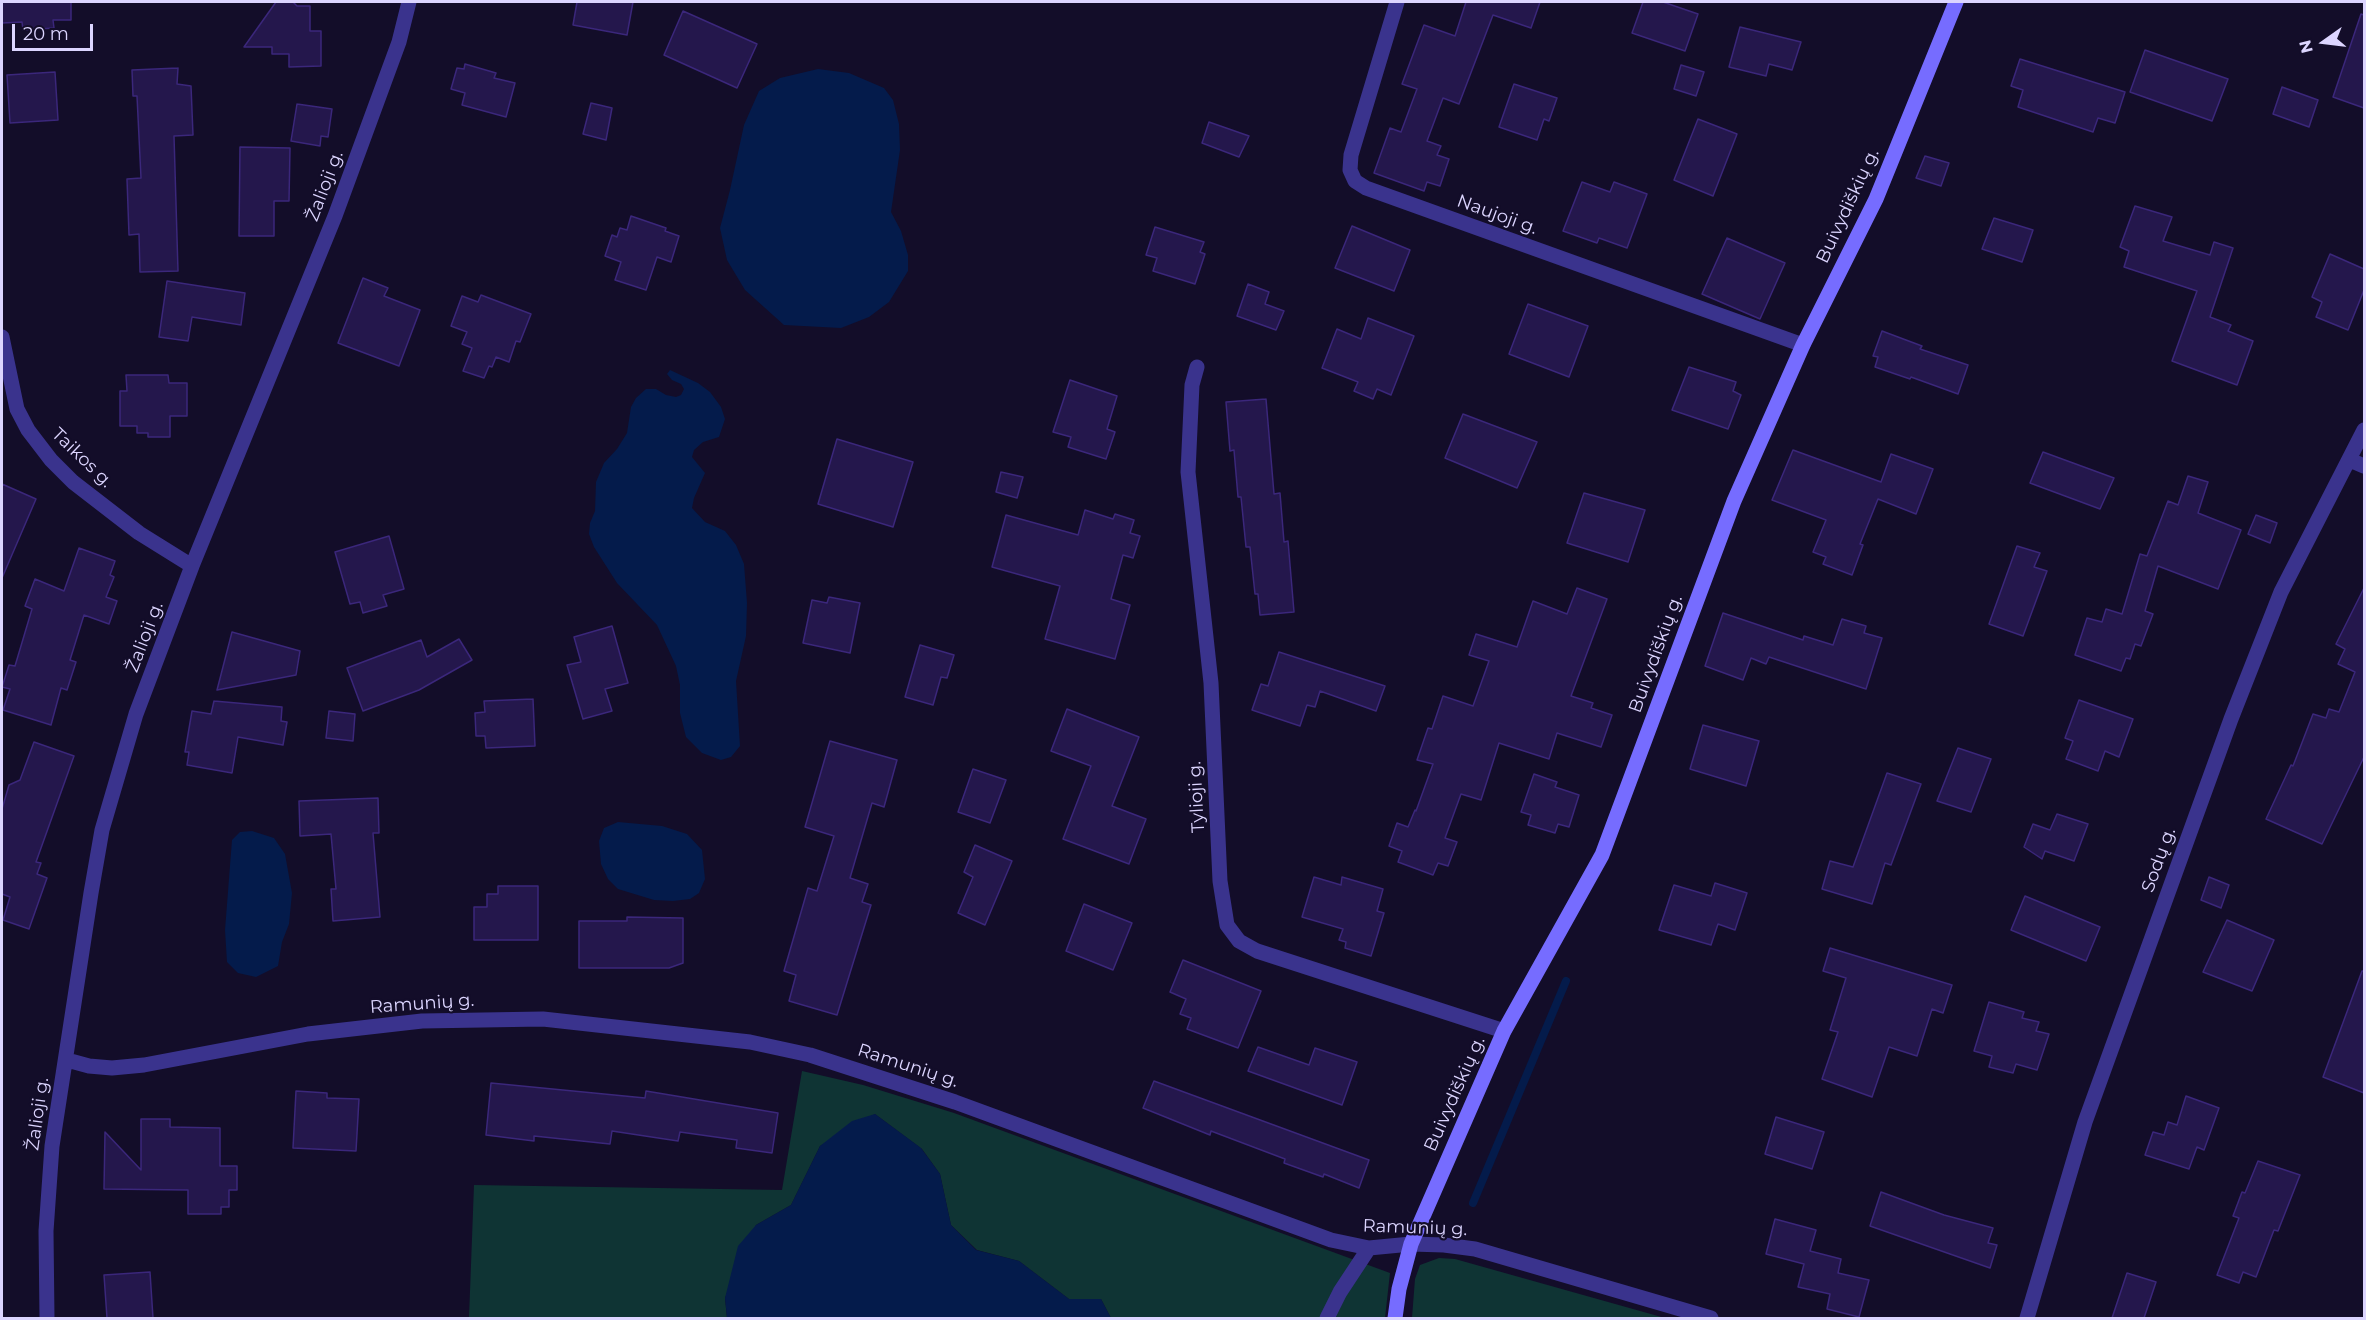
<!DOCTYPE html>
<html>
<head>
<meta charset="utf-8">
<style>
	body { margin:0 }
	#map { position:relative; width:2366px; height:1320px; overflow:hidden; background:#130d29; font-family:Montserrat,sans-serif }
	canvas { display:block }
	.frame { position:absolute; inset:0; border:3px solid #dcd5ff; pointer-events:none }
	.north { position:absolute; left:2294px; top:12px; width:60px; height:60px; -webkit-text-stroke:4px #130d29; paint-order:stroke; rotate:256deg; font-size:16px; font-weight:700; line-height:24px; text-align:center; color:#dcd5ff }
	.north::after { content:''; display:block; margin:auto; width:21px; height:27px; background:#dcd5ff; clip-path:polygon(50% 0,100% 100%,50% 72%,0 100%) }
	.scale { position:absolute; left:12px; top:24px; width:81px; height:27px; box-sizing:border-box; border:3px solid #dcd5ff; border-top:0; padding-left:8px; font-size:18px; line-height:21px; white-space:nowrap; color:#dcd5ff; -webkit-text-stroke:4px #130d29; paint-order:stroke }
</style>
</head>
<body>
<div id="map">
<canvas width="2366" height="1320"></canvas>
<div class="frame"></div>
<div class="north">N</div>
<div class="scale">20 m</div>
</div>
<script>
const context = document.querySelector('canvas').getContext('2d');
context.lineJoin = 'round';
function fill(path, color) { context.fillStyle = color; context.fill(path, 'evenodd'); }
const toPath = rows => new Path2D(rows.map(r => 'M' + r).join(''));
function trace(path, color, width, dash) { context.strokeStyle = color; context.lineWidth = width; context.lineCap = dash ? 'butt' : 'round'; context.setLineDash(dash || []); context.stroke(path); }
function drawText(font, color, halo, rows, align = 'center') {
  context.font = font + ' Montserrat,sans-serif'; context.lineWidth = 4.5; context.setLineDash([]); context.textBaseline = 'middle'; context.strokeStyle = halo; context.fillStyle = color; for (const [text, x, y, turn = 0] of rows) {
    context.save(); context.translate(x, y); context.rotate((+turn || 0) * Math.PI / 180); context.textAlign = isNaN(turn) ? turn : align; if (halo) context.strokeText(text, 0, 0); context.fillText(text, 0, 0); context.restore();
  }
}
const green = toPath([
	[802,1071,863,1085,954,1113,1390,1273,1385,1318,1111,1318,1101,1299,1069,1299,1019,1261,977,1250,951,1225,940,1174,922,1149,875,1114,820,1146,791,1205,756,1225,725,1298,727,1318,469,1318,474,1185,782,1190],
	[1439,1258,1455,1259,1665,1318,1412,1318,1415,1279,1420,1265]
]);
const water = toPath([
	[818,69,849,73,884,88,893,100,899,124,900,150,891,212,901,231,908,255,908,271,889,302,869,317,841,328,784,325,745,290,727,260,720,228,730,190,744,125,759,91,780,78],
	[670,370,698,383,710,392,721,407,725,419,719,437,703,442,694,450,692,457,705,473,694,498,692,508,705,522,725,531,736,545,744,564,747,603,746,636,736,681,740,746,731,757,721,760,702,753,686,737,680,713,680,685,676,666,657,625,617,583,594,547,589,534,590,523,595,511,596,482,604,463,617,449,627,433,631,407,636,398,646,389,656,389,666,395,676,397,681,395,684,389,681,384,672,380,667,374],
	[618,822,662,826,687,834,702,850,705,879,699,893,690,899,673,901,654,900,618,889,608,879,601,864,599,841,604,828],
	[252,831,274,838,285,854,292,893,289,924,282,942,278,966,256,977,238,973,227,962,225,930,232,840,240,832],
	[875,1114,921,1148,940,1174,951,1225,976,1250,1019,1261,1069,1299,1101,1299,1111,1318,727,1318,725,1298,738,1246,756,1225,791,1205,820,1146,852,1121]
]);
const stream = toPath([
	[1473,1203,1566,981]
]);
const building = toPath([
	[2,2,71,2,71,20,53,20,54,28,23,30,22,22,2,23,2,2],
	[276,2,293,2,297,6,310,6,310,31,321,31,321,66,289,67,289,54,272,54,272,47,244,47,276,2],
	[577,2,633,2,627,35,573,25,577,2],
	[1466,2,1540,2,1531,28,1493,15,1459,104,1443,98,1427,141,1441,146,1437,155,1449,159,1440,186,1427,182,1424,191,1374,173,1390,128,1401,132,1417,89,1402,84,1424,25,1455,36,1466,2],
	[1643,2,1663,2,1698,14,1685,51,1632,33,1643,2],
	[683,11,757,44,737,88,664,55,683,11],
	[2361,14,2364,15,2364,108,2333,97,2361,14],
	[1740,27,1801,42,1792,70,1769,64,1766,76,1729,67,1740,27],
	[2145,50,2228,79,2212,121,2130,92,2145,50],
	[2020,59,2125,92,2115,123,2098,118,2093,132,2018,107,2023,90,2011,86,2020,59],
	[465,64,496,73,494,78,515,83,506,117,462,105,465,93,451,89,457,68,464,69,465,64],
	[1681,65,1704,72,1696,96,1674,89,1681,65],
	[178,68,177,84,191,86,193,135,174,136,178,271,140,272,139,234,129,235,127,179,141,178,137,96,133,96,132,70,178,68],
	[55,72,58,120,10,123,7,75,55,72],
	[1514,84,1557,98,1549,121,1544,119,1537,140,1499,127,1514,84],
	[2282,87,2318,100,2309,127,2273,114,2282,87],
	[591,103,612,108,606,140,583,134,591,103],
	[297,104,332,109,328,137,321,136,320,146,291,141,297,104],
	[1698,119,1737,134,1713,196,1674,180,1698,119],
	[1209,122,1249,136,1239,157,1202,143,1209,122],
	[240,147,290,148,289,201,274,201,274,236,239,236,240,147],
	[1925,156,1949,163,1941,186,1916,178,1925,156],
	[1582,182,1610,192,1614,182,1647,194,1627,248,1599,238,1597,243,1563,231,1582,182],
	[2135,206,2172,217,2163,241,2210,255,2214,242,2233,248,2210,317,2231,325,2228,331,2253,341,2237,385,2172,361,2197,291,2124,267,2129,251,2120,247,2135,206],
	[631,216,666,228,665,231,679,236,671,262,657,257,646,290,615,280,621,262,605,256,612,235,617,237,620,228,627,230,631,216],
	[1994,218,2033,230,2022,262,1982,249,1994,218],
	[1352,226,1410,250,1394,291,1335,268,1352,226],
	[1155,227,1204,242,1200,252,1205,254,1195,284,1153,271,1157,258,1146,255,1155,227],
	[1727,238,1785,263,1760,319,1702,294,1727,238],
	[2330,254,2364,269,2364,290,2348,330,2316,317,2322,302,2312,297,2330,254],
	[363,278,388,288,384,296,420,310,399,366,338,343,363,278],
	[167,281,245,293,241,325,192,317,188,341,159,337,167,281],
	[1248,284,1269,292,1265,304,1284,311,1276,330,1237,316,1248,284],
	[481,295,531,314,520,342,516,341,509,362,496,357,492,367,489,366,484,378,463,371,472,348,462,344,467,332,451,326,462,296,478,302,481,295],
	[1528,304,1588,326,1569,377,1509,354,1528,304],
	[1368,318,1414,336,1391,395,1377,389,1373,399,1354,391,1358,382,1322,368,1337,329,1361,339,1368,318],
	[1882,331,1922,346,1920,349,1968,365,1958,394,1911,377,1910,379,1875,367,1878,357,1873,356,1882,331],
	[1689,367,1736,382,1733,391,1741,395,1728,429,1672,410,1689,367],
	[126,375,168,375,169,383,187,383,187,416,170,416,170,437,148,437,148,433,137,433,137,426,120,426,120,391,127,391,126,375],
	[1070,380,1117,396,1107,429,1115,432,1106,459,1068,447,1071,437,1053,432,1070,380],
	[1266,399,1274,494,1280,493,1284,542,1288,541,1294,612,1260,615,1258,594,1255,594,1250,547,1246,547,1241,497,1238,497,1234,450,1230,451,1226,402,1266,399],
	[1463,414,1537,442,1517,488,1445,458,1463,414],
	[837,439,913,462,893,527,818,504,837,439],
	[1793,450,1881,482,1891,454,1933,469,1916,514,1878,499,1860,544,1863,545,1852,575,1823,564,1826,557,1813,552,1826,520,1772,500,1793,450],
	[2043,452,2114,478,2100,509,2030,483,2043,452],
	[1001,472,1023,477,1017,498,996,492,1001,472],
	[2188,476,2208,482,2198,513,2241,530,2218,589,2158,566,2145,611,2153,614,2141,646,2135,644,2130,659,2126,658,2121,671,2075,655,2087,618,2102,622,2106,609,2122,614,2140,554,2147,556,2168,501,2178,505,2188,476],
	[2,484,36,499,2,578,2,484],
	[1584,493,1645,510,1628,562,1567,543,1584,493],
	[1085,510,1113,519,1115,514,1134,520,1130,533,1140,536,1133,558,1123,555,1111,599,1130,605,1115,659,1045,639,1060,586,992,567,1006,515,1078,535,1085,510],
	[2256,515,2277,523,2270,543,2248,534,2256,515],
	[389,536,404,589,383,595,387,606,363,613,360,602,350,604,335,552,389,536],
	[2017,546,2040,553,2034,567,2047,571,2023,636,1989,624,2017,546],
	[79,548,115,561,110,575,114,577,106,597,117,601,109,624,84,615,70,660,76,662,67,690,61,688,51,725,3,710,10,689,2,687,9,665,15,666,32,609,25,606,35,579,64,591,79,548],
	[1577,588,1607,599,1571,696,1593,703,1591,708,1612,715,1601,747,1557,733,1549,759,1499,743,1481,800,1461,794,1445,838,1457,842,1448,866,1438,863,1433,875,1398,862,1402,851,1389,846,1397,823,1408,827,1415,810,1416,811,1433,764,1417,760,1428,728,1432,729,1443,696,1473,706,1489,661,1469,655,1476,634,1517,647,1533,601,1567,614,1577,588],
	[2364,588,2364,757,2322,844,2266,819,2291,765,2293,766,2313,714,2326,718,2329,709,2339,712,2355,672,2338,664,2345,649,2336,644,2364,588],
	[829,597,860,603,850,653,803,643,812,600,827,603,829,597],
	[1723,613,1803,640,1804,636,1833,645,1842,619,1866,626,1864,633,1882,638,1866,689,1769,657,1766,664,1751,658,1743,680,1705,666,1723,613],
	[612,626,628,683,605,689,612,711,583,719,567,665,581,662,574,637,612,626],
	[232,632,300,651,296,675,217,690,232,632],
	[459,639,472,660,419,690,363,711,347,668,421,640,427,657,459,639],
	[920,645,954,655,947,678,941,677,933,705,905,697,920,645],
	[1279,652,1385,686,1376,711,1320,691,1315,707,1307,705,1300,726,1252,710,1261,684,1268,686,1279,652],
	[533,699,535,746,486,748,485,736,476,736,475,713,485,712,484,701,533,699],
	[2079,700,2133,719,2119,757,2105,751,2098,771,2066,759,2073,741,2065,738,2079,700],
	[214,701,282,707,281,721,287,722,283,745,238,737,232,773,187,765,189,752,185,752,192,711,211,714,214,701],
	[1067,709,1139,737,1112,806,1146,819,1129,864,1063,839,1091,766,1051,751,1067,709],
	[329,711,355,714,353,741,326,738,329,711],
	[1703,725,1759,741,1746,786,1690,769,1703,725],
	[830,741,897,760,884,807,872,803,850,878,868,884,862,902,871,905,837,1015,789,1001,796,975,784,971,808,888,817,891,834,836,805,827,830,741],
	[34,742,74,756,36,862,41,863,37,874,47,878,29,929,3,920,10,897,2,894,2,809,9,785,20,780,34,742],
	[1958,748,1991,759,1971,812,1937,801,1958,748],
	[973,769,1006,780,990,823,958,812,973,769],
	[1887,773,1921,784,1891,865,1885,863,1872,904,1822,889,1830,861,1853,867,1887,773],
	[1534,774,1557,782,1555,787,1579,795,1569,827,1558,824,1555,833,1528,825,1531,815,1521,812,1534,774],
	[378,798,379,833,373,833,380,917,333,921,331,889,336,889,331,834,300,836,299,801,378,798],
	[2057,814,2088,824,2074,861,2045,851,2042,859,2024,847,2033,824,2050,830,2057,814],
	[975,845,1012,861,985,925,958,913,973,877,964,872,975,845],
	[1314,877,1341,885,1342,877,1383,889,1377,911,1384,913,1371,956,1345,948,1346,942,1339,940,1343,929,1302,917,1314,877],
	[2209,877,2229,885,2221,908,2201,900,2209,877],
	[1715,883,1747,893,1735,930,1718,924,1711,945,1659,930,1674,885,1711,896,1715,883],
	[498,886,538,886,538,940,474,940,474,907,487,907,487,894,498,894,498,886],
	[2025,896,2100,927,2086,961,2011,930,2025,896],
	[1084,904,1132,923,1113,970,1066,951,1084,904],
	[627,917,683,918,683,963,669,968,579,968,579,921,627,921,627,917],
	[2227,920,2274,940,2252,991,2203,972,2227,920],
	[1830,948,1952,985,1943,1013,1932,1009,1917,1056,1889,1047,1872,1097,1822,1079,1838,1032,1830,1030,1846,978,1823,971,1830,948],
	[1183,960,1261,991,1238,1048,1187,1029,1191,1018,1180,1014,1186,999,1170,992,1183,960],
	[2362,971,2364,971,2364,1093,2323,1077,2362,971],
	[1989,1002,2024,1012,2022,1018,2039,1022,2036,1031,2049,1034,2037,1070,2016,1064,2013,1073,1989,1067,1992,1056,1974,1051,1989,1002],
	[1258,1047,1309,1065,1315,1048,1357,1062,1342,1105,1248,1071,1258,1047],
	[1154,1081,1369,1160,1359,1188,1324,1174,1323,1177,1284,1163,1285,1159,1211,1131,1210,1135,1143,1108,1154,1081],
	[491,1083,645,1098,646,1091,778,1113,772,1153,736,1148,737,1140,680,1132,678,1141,612,1131,610,1144,534,1136,534,1141,486,1135,491,1083],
	[296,1091,327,1093,327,1098,359,1099,356,1151,293,1148,296,1091],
	[2186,1096,2219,1108,2204,1150,2197,1147,2189,1169,2145,1155,2153,1132,2164,1135,2168,1122,2177,1125,2186,1096],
	[1776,1117,1824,1132,1812,1169,1765,1154,1776,1117],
	[141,1119,170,1119,170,1127,220,1128,220,1166,237,1166,237,1190,229,1190,229,1207,221,1207,221,1214,188,1214,188,1190,104,1189,105,1132,141,1170,141,1119],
	[2258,1161,2300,1175,2278,1231,2274,1230,2256,1277,2243,1272,2239,1283,2217,1275,2239,1218,2233,1216,2242,1192,2245,1193,2258,1161],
	[1881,1192,1944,1215,1993,1228,1988,1243,1997,1245,1990,1268,1870,1226,1881,1192],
	[1775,1219,1816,1230,1810,1251,1841,1259,1838,1273,1869,1280,1859,1317,1827,1309,1830,1294,1798,1287,1804,1264,1766,1254,1775,1219],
	[150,1272,153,1318,107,1318,104,1275,150,1272],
	[2127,1273,2156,1282,2144,1318,2112,1318,2127,1273]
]);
const minor = toPath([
	[1397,2,1351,155,1350,170,1355,181,1366,188,1803,345],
	[2,337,17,409,28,430,51,460,73,482,139,533,192,566],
	[1197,367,1192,385,1188,472,1211,683,1220,881,1227,925,1239,941,1257,951,1504,1031],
	[2350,460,2364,466],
	[67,1060,89,1066,112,1068,144,1065,308,1034,422,1021,543,1019,750,1042,810,1055,955,1102,1331,1240,1369,1248,1411,1244,1444,1245,1475,1249,1711,1318],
	[47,1318,46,1231,52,1146,91,893,102,830,136,714,192,566,335,216,399,42,409,2],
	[1327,1318,1340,1292,1369,1248],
	[2027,1318,2085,1122,2231,719,2281,592,2364,430]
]);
const secondary = toPath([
	[1395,1318,1399,1289,1411,1244,1504,1031,1602,855,1734,501,1803,345,1876,199,1956,2]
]);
const streetNames = [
	["Žalioji g.",325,186,-69],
	["Buivydiškių g.",1848,206,-65],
	["Naujoji g.",1497,215,20],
	["Taikos g.",82,458,44],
	["Žalioji g.",145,637,-69],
	["Buivydiškių g.",1656,654,-70],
	["Tylioji g.",1197,797,-93],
	["Sodų g.",2159,860,-70],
	["Ramunių g.",422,1004,-4],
	["Ramunių g.",908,1066,18],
	["Buivydiškių g.",1455,1094,-66],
	["Žalioji g.",38,1114,-82],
	["Ramunių g.",1415,1228,2]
];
fill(green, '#0f3434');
fill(water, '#041b4b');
trace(stream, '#041b4b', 8);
fill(building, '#24174c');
trace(building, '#3b277b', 1.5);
trace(minor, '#3a338d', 15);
trace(secondary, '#766cff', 15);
drawText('18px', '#dcd5ff', '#130d29', streetNames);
</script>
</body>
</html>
